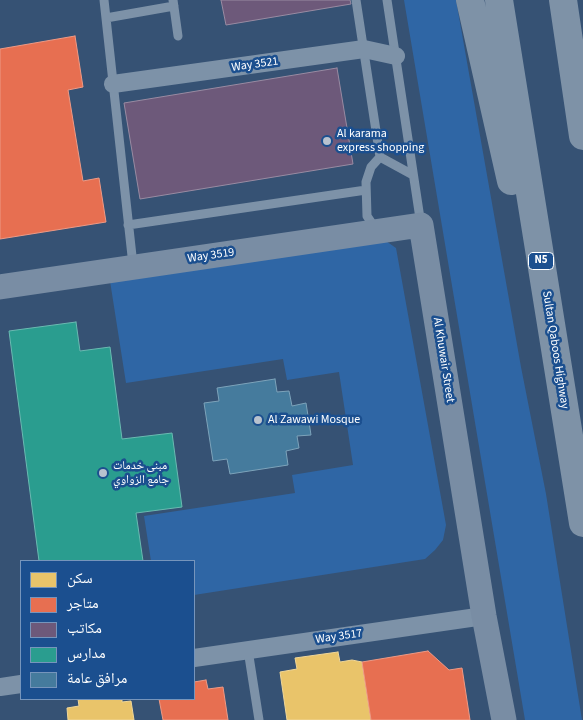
<!DOCTYPE html>
<html>
<head>
<meta charset="utf-8">
<style>
	body { margin:0 }
	#map { position:relative; width:583px; height:720px; overflow:hidden; background:#365274; font-family:"Source Sans 3","Noto Naskh Arabic",sans-serif }
	canvas { display:block }
	.legend { position:absolute; left:20px; top:560px; width:175px; height:140px; box-sizing:border-box; background:#1b4f8f; border:1px solid #7695bc; margin:0; padding:6px 9px; list-style:none; font-size:15px; color:#fff }
	.legend li { display:flex; align-items:center; gap:10px; height:25px }
	.legend b { width:25px; border:1px solid #7695bc }
</style>
</head>
<body>
<div id="map">
<canvas width="583" height="720"></canvas>
<ul class="legend">
<li><b style="height:14px;background:#e9c46a"></b>سكن</li>
<li><b style="height:14px;background:#e76f51"></b>متاجر</li>
<li><b style="height:14px;background:#6d597a"></b>مكاتب</li>
<li><b style="height:14px;background:#2a9d8f"></b>مدارس</li>
<li><b style="height:14px;background:#457b9d"></b>مرافق عامة</li>
</ul>
</div>
<script>
const context = document.querySelector('canvas').getContext('2d');
context.lineJoin = 'round';
function fill(path, color) { context.fillStyle = color; context.fill(path, 'evenodd'); }
const toPath = rows => new Path2D(rows.map(r => 'M' + r).join(''));
function trace(path, color, width, dash) { context.strokeStyle = color; context.lineWidth = width; context.lineCap = dash ? 'butt' : 'round'; context.setLineDash(dash || []); context.stroke(path); }
function drawText(font, color, halo, rows, align = 'center') {
  context.font = font + ' "Source Sans 3","Noto Naskh Arabic",sans-serif'; context.lineWidth = 5; context.setLineDash([]); context.textBaseline = 'middle'; context.strokeStyle = halo; context.fillStyle = color; for (const [text, x, y, turn = 0] of rows) {
    context.save(); context.translate(x, y); context.rotate((+turn || 0) * Math.PI / 180); context.textAlign = isNaN(turn) ? turn : align; if (halo) context.strokeText(text, 0, 0); context.fillText(text, 0, 0); context.restore();
  }
}
const green = toPath([
	[404,0,456,0,521,367,546,494,582,720,525,720],
	[383,239,396,248,446,525,443,540,435,550,425,559,194,595,194,561,151,561,144,516,295,493,292,475,353,465,339,372,287,380,283,359,126,383,110,281]
]);
const homes = toPath([
	[338,652,340,662,352,660,362,662,371,720,287,720,280,672,297,669,295,658,338,652],
	[78,699,122,699,122,702,131,701,134,720,68,720,67,708,79,706,78,699]
]);
const shops = toPath([
	[75,36,83,87,68,90,83,181,99,178,106,222,0,239,0,49,75,36],
	[428,651,449,670,462,668,470,720,371,720,362,662,428,651],
	[206,680,208,689,223,687,228,720,163,720,159,699,194,699,194,682,206,680]
]);
const offices = toPath([
	[221,0,350,0,351,4,226,25,221,0],
	[337,68,353,164,140,199,124,103,337,68]
]);
const schools = toPath([
	[76,322,80,351,110,347,122,439,172,433,182,507,136,513,143,561,39,561,9,331,76,322]
]);
const public = toPath([
	[275,379,277,392,289,391,292,406,306,403,311,435,297,436,299,448,286,451,288,465,230,474,227,459,213,461,204,403,219,401,217,388,275,379]
]);
const lane = toPath([
	[104,0,133,265],
	[173,0,178,36],
	[356,0,380,157,413,175],
	[387,0,421,225],
	[106,18,174,6],
	[128,225,366,190],
	[378,228,373,225,367,216,366,182,371,167,380,157],
	[248,650,259,720]
]);
const street = toPath([
	[113,84,364,49,396,56],
	[194,658,484,616],
	[0,687,21,684]
]);
const secondary = toPath([
	[0,287,421,225,484,616,504,720]
]);
const highway = toPath([
	[470,0,511,181],
	[499,0,583,523],
	[563,0,583,136]
]);
const markers = [
	[327,141,5,"#b9c2ce"],
	[258,420,5,"#b9c2ce"],
	[103,473,5,"#b9c2ce"]
];
const shields = [
	[541,261,25]
];
const shieldNames = [
	["N5",541,261]
];
const streetNames = [
	["Way 3521",255,65,-8],
	["Way 3519",211,256,-8],
	["Sultan Qaboos Highway",555,350,81],
	["Al Khuwair Street",443,360,81],
	["Way 3517",339,637,-8]
];
const poiNames = [
	["Al karama",337,134],
	["express shopping",337,148],
	["Al Zawawi Mosque",268,420],
	["مبنى خدمات",113,466],
	["جامع الزواوي",113,480]
];
fill(green, '#2f66a5');
fill(homes, '#e9c46a');
trace(homes, '#f0d697', 1);
fill(shops, '#e76f51');
trace(shops, '#ee9a85', 1);
fill(offices, '#6d597a');
trace(offices, '#998ba2', 1);
fill(schools, '#2a9d8f');
trace(schools, '#6abab1', 1);
fill(public, '#457b9d');
trace(public, '#7da3ba', 1);
trace(lane, '#7d92a8', 9);
trace(street, '#7d92a8', 18);
trace(secondary, '#798da4', 25);
trace(highway, '#7e92a7', 28);
for (const [x, y, r, color] of markers) { const dot = new Path2D(); dot.arc(x, y, r, 0, 2 * Math.PI); context.fillStyle = color; context.fill(dot); trace(dot, '#1b4f8f', 2); }
for (const [x, y, w] of shields) { const box = new Path2D(); box.roundRect(x - w / 2, y - 8.5, w, 17, 4); context.fillStyle = '#1b4f8f'; context.fill(box); trace(box, '#fff', 1); }
drawText('bold 11px', '#fff', null, shieldNames);
drawText('12px', '#fff', '#1b4f8f', streetNames);
drawText('12px', '#fff', '#1b4f8f', poiNames, 'left');
</script>
</body>
</html>
